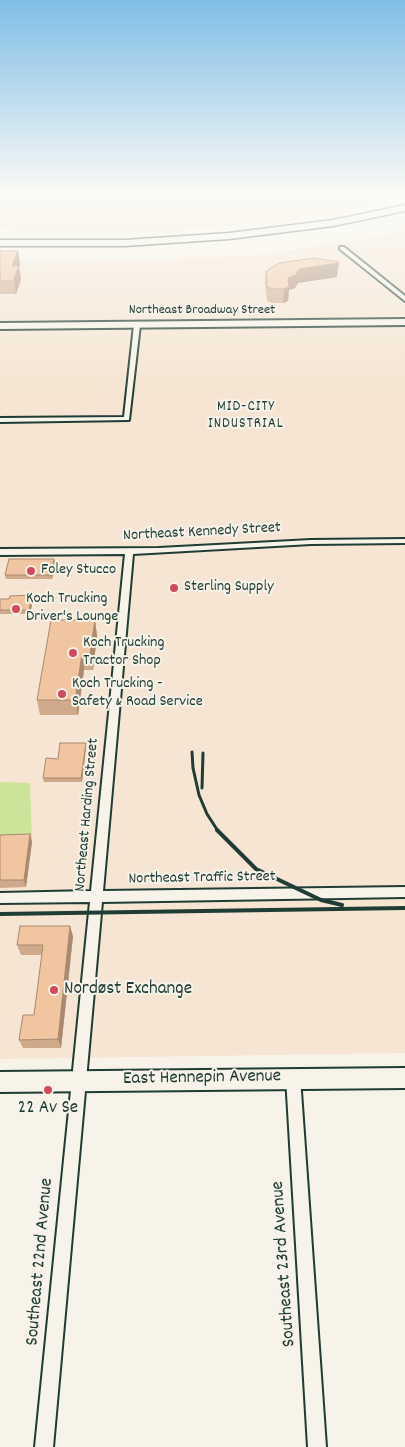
<!DOCTYPE html>
<html>
<head>
<meta charset="utf-8">
<style>
	body { margin:0 }
	canvas { display:block; background:#f7f3e8 }
</style>
</head>
<body>
<canvas width="405" height="1447"></canvas>
<script>
const context = document.querySelector('canvas').getContext('2d');
context.lineJoin = 'round';
function fill(path, color) { context.fillStyle = color; context.fill(path, 'evenodd'); }
const toPath = rows => new Path2D(rows.map(r => 'M' + r).join(''));
function trace(path, color, width, dash) { context.strokeStyle = color; context.lineWidth = width; context.lineCap = dash ? 'butt' : 'round'; context.setLineDash(dash || []); context.stroke(path); }
function drawText(font, color, halo, rows, align = 'center') {
  context.font = font + ' Dekko,sans-serif'; context.lineWidth = 4; context.setLineDash([]); context.textBaseline = 'middle'; context.strokeStyle = halo; context.fillStyle = color; for (const [text, x, y, turn = 0] of rows) {
    context.save(); context.translate(x, y); context.rotate((+turn || 0) * Math.PI / 180); context.textAlign = isNaN(turn) ? turn : align; if (halo) context.strokeText(text, 0, 0); context.fillText(text, 0, 0); context.restore();
  }
}
const built = toPath([
	[0,192,367,192,372,206,314,217,173,231,38,232,0,229],
	[405,230,405,318,0,323,0,262,79,262,252,256,373,238],
	[405,326,405,1053,0,1059,0,331]
]);
const green = toPath([
	[0,782,30,783,32,842,0,841]
]);
const street = toPath([
	[340,247,344,247,405,296,405,301,340,249,340,247],
	[137,323,140,325,129,420,0,422,0,418,124,417,134,325,137,323],
	[405,539,405,543,311,544,133,554,103,891,405,887,405,897,102,902,53,1447,35,1447,90,902,0,903,0,893,91,891,125,554,0,555,0,549,159,548,311,540,405,539],
	[293,1070,298,1072,300,1077,326,1447,308,1447,286,1077,288,1072,293,1070]
]);
const secondary = toPath([
	[405,319,405,325,0,329,0,323,405,319],
	[405,1068,405,1088,0,1092,0,1072,405,1068]
]);
const highway = toPath([
	[405,205,405,211,333,226,229,239,125,246,0,246,0,240,125,240,229,233,333,220,405,205]
]);
const railFar1 = toPath([
	[192,752,193,768,199,795,207,814,218,831],
	[202,788,203,753]
]);
const rail = toPath([
	[217,830,256,869,321,900,342,905],
	[0,914,405,908]
]);
const wall = toPath([
	[0,251,18,251,20,264,19,267,21,279,16,294,0,294],
	[266,271,337,277,298,283,295,288,289,290,288,301,283,303,272,303,267,301,265,284],
	[54,559,55,563,52,579,6,579,5,575],
	[32,595,33,600,30,614,0,614,0,599,9,599],
	[95,620,97,636,93,670,84,670,78,715,40,715,37,700],
	[86,747,82,782,44,782,43,778,58,759],
	[0,835,32,842,26,887,0,888],
	[73,936,61,1048,23,1048,19,1040,34,1015,42,955,21,955,17,945]
]);
const shadedWall = toPath([
	[18,251,20,264,19,267,21,279,16,294,12,266],
	[339,263,337,277,298,283,295,288,289,290,288,301,283,303,284,289,288,278,299,269],
	[54,559,55,563,52,579,51,575],
	[32,595,33,600,30,614,29,610],
	[95,620,97,636,93,670,90,654],
	[82,654,84,670,78,715,75,700],
	[86,743,86,747,82,782,81,778],
	[30,834,32,842,26,887,24,880],
	[70,926,73,936,61,1048,58,1039]
]);
const building = toPath([
	[0,251,18,251,12,266,19,266,13,281,0,281,0,251],
	[314,258,339,262,339,263,299,269,296,275,288,278,289,287,284,289,273,289,267,287,266,271,279,263,314,258],
	[9,559,54,559,51,575,5,575,9,559],
	[32,595,29,610,0,610,0,599,9,599,10,596,32,595],
	[51,620,95,620,90,654,82,654,75,700,37,700,51,620],
	[60,743,86,743,81,778,43,778,46,758,58,759,60,743],
	[30,834,24,880,0,880,0,835,30,834],
	[20,926,70,926,58,1039,19,1040,23,1015,34,1015,43,945,17,945,20,926]
]);
const markers = [
	[31,571,5,"#d1495b"],
	[174,588,5,"#d1495b"],
	[16,609,5,"#d1495b"],
	[73,653,5,"#d1495b"],
	[62,694,5,"#d1495b"],
	[54,990,5,"#d1495b"],
	[48,1090,5,"#d1495b"]
];
const farStreetnames = [
	["Northeast Broadway Street",202,311]
];
const farNeighbourhoodnames = [
	["MID-CITY",246,408],
	["INDUSTRIAL",246,425]
];
const streetNames = [
	["Northeast Kennedy Street",202,533,-3],
	["Northeast Harding Street",88,815,-85],
	["Northeast Traffic Street",202,879,-1]
];
const poiNames = [
	["Foley Stucco",41,571],
	["Sterling Supply",184,588],
	["Koch Trucking",26,600],
	["Driver's Lounge",26,618],
	["Koch Trucking",83,644],
	["Tractor Shop",83,662],
	["Koch Trucking -",72,685],
	["Safety & Road Service",72,703]
];
const nearPoinames = [
	["Nordøst Exchange",64,990],
	["22 Av Se",48,1109,"center"]
];
const nearStreetnames = [
	["East Hennepin Avenue",202,1079,-1],
	["Southeast 22nd Avenue",41,1262,-85],
	["Southeast 23rd Avenue",285,1264,-94]
];
fill(built, '#f5e5d2');
fill(green, '#cbe499');
trace(street, '#1f3d34', 4);
trace(secondary, '#1f3d34', 4);
trace(highway, '#1f3d34', 3);
fill(street, '#f7f3e8');
fill(secondary, '#f7f3e8');
fill(highway, '#f7f3e8');
trace(railFar1, '#1f3d34', 3);
trace(rail, '#1f3d34', 4);
fill(wall, '#cfa98a');
fill(shadedWall, '#a98a70');
fill(building, '#f1c5a0');
trace(building, '#a98a70', 1);
const sky = context.createLinearGradient(0, 0, 0, 395);
sky.addColorStop(0, '#7fbee6');
sky.addColorStop(0.49, '#fbfaf5');
sky.addColorStop(1, '#fbfaf500');
context.fillStyle = sky;
context.fillRect(0, 0, 405, 395);
for (const [x, y, r, color] of markers) { const dot = new Path2D(); dot.arc(x, y, r, 0, 2 * Math.PI); context.fillStyle = color; context.fill(dot); trace(dot, '#f7f3e8', 2); }
drawText('14px', '#1f3d34', '#f7f3e8', farStreetnames);
context.letterSpacing = '1px';
drawText('15px', '#1f3d34', '#f7f3e8', farNeighbourhoodnames);
context.letterSpacing = '0px';
drawText('16px', '#1f3d34', '#f7f3e8', streetNames);
drawText('16px', '#1f3d34', '#f7f3e8', poiNames, 'left');
drawText('19px', '#1f3d34', '#f7f3e8', nearPoinames, 'left');
drawText('19px', '#1f3d34', '#f7f3e8', nearStreetnames);
</script>
</body>
</html>
